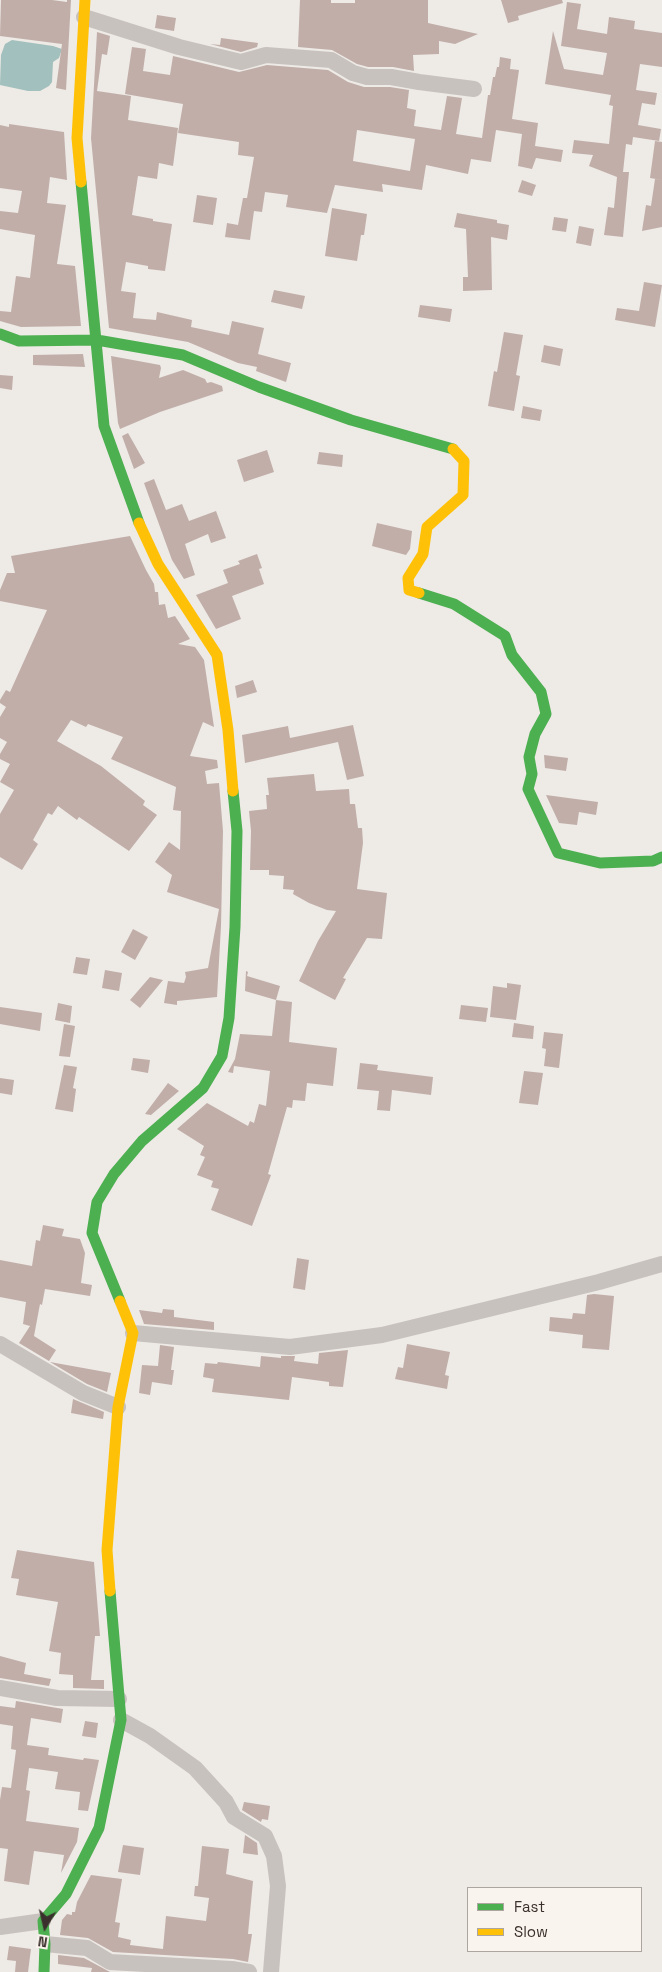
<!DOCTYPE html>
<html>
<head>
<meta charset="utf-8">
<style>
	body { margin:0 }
	#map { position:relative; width:662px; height:1972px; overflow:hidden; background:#eeeae6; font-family:"Space Grotesk",sans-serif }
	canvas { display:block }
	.legend { position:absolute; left:467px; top:1887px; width:175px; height:65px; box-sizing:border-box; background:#faf4ee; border:1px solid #ada5a0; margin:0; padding:6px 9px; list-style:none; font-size:15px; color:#3a2f2c }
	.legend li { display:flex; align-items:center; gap:10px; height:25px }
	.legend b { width:25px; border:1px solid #ada5a0 }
	.north { position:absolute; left:20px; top:1902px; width:50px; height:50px; -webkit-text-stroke:4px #faf4ee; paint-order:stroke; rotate:189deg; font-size:14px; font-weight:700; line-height:20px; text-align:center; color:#3a2f2c }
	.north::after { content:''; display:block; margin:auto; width:18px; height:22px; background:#3a2f2c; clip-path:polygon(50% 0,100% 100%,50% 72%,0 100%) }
</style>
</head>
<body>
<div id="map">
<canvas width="662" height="1972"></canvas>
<ul class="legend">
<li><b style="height:6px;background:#4caf50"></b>Fast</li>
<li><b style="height:6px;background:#ffc107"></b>Slow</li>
</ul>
<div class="north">N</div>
</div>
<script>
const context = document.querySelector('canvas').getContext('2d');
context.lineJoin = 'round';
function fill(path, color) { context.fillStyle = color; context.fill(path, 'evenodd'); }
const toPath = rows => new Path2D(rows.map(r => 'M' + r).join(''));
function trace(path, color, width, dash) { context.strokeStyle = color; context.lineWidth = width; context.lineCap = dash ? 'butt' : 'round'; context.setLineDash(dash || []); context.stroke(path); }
const water = toPath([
	[12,40,53,46,62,49,59,58,53,62,52,82,49,86,40,91,28,91,0,85,1,55,5,44]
]);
const building = toPath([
	[1,0,52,0,67,2,67,0,71,0,66,90,56,88,62,44,0,36],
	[300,0,331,0,331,3,355,3,355,0,428,0,428,23,478,34,455,44,439,41,439,54,413,55,414,71,393,67,368,67,357,64,332,50,298,47],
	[501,0,562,0,563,3,518,16,519,20,508,23],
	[567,2,581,4,577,29,607,34,609,17,635,21,634,29,662,33,662,67,640,64,636,90,657,93,655,105,642,103,638,125,661,129,659,141,633,137,632,145,626,144,623,172,629,172,623,237,604,235,608,207,614,208,617,177,589,166,593,155,572,153,574,140,609,144,613,106,609,105,611,95,545,84,553,31,564,69,603,75,607,53,561,46],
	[157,15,176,18,174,31,155,28],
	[97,32,110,36,107,55,102,54,97,91,131,96,128,120,178,128,173,166,159,163,157,179,138,176,132,215,153,219,153,221,172,224,165,271,148,269,148,266,126,262,121,291,136,293,133,318,156,320,157,312,192,320,191,327,229,335,232,321,264,328,258,354,291,363,286,382,256,371,257,367,238,363,188,342,109,328,91,138],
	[221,38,258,43,257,47,241,52,210,44,220,45],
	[132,47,146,49,143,71,170,75,173,56,239,72,267,65,328,70,348,82,364,87,390,87,409,90,407,108,416,110,414,126,441,130,447,96,462,98,456,134,482,138,488,95,490,95,493,77,495,77,497,67,499,67,500,57,511,59,510,69,519,70,512,119,538,123,535,146,563,150,561,162,536,158,532,169,518,166,522,134,496,130,491,162,471,159,468,174,426,165,422,190,382,184,383,192,335,185,327,213,286,207,288,195,265,192,262,212,254,211,250,240,225,237,227,223,238,225,243,198,247,198,254,157,238,155,239,142,178,133,183,104,125,94],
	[357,130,415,139,410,171,353,161],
	[9,124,64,132,67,180,50,177,47,203,66,205,57,264,75,266,81,326,21,327,0,321,0,311,11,312,16,276,30,278,35,235,0,229,0,211,18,213,22,191,0,188,0,125,9,127],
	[655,141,662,142,662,180,650,178],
	[655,179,662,180,662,227,642,231,646,205,651,206],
	[522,180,536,185,532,196,518,192],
	[197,195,217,198,213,225,193,222],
	[332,208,367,214,364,235,361,235,357,261,325,256],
	[457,213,497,220,497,223,509,225,507,240,491,237,492,290,463,291,463,277,468,277,466,229,454,227],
	[554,217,568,219,566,232,552,230],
	[579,226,594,229,591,246,576,243],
	[644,282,662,285,655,327,615,320,617,308,639,311],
	[274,290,305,296,302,309,271,302],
	[420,305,452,309,450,322,418,317],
	[504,332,523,335,516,375,520,376,514,411,488,406,494,371,497,372],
	[544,345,563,349,560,366,541,362],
	[83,354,85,367,33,365,33,355],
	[111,356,160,365,161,368,159,378,183,370,205,379,207,383,211,382,222,386,223,391,160,412,120,429,118,423],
	[0,375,13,376,12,390,0,388],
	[523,406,542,410,540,421,521,418],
	[128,433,145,463,134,469,122,436],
	[267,450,274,472,244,482,237,460],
	[319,452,343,455,342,467,317,464],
	[154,479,166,510,182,504,189,521,216,511,226,538,211,543,208,534,185,544,195,575,184,579,172,560,144,483],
	[377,523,412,531,410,549,406,555,372,546],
	[130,536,146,570,154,584,155,592,158,592,159,605,165,604,168,618,175,616,190,639,178,644,195,647,204,660,214,727,203,722,190,756,217,760,218,768,205,771,207,784,219,783,223,831,221,926,217,997,177,1001,177,1005,164,1003,168,981,184,983,186,977,185,972,208,968,219,909,167,892,172,875,155,862,169,842,180,850,181,811,173,810,176,787,111,759,123,737,88,724,86,727,71,720,57,741,101,766,145,801,143,805,157,815,129,851,79,817,77,820,58,806,52,815,48,813,33,840,38,844,22,870,0,857,0,814,14,790,0,782,10,764,0,759,0,754,7,742,0,738,0,717,6,707,0,703,0,700,6,690,10,692,47,610,0,601,0,590,7,573,15,573,11,556],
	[257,554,262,568,259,569,264,584,232,596,241,619,216,629,196,595,228,583,223,570,240,564,238,561],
	[253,680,257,692,237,698,235,686],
	[353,725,364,776,347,780,338,742,245,763,242,735,288,726,290,738],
	[544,755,568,758,566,771,545,768],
	[314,774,316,791,349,789,350,804,355,804,358,828,362,828,363,843,357,889,387,893,382,939,367,938,343,978,346,979,335,1000,299,981,318,941,336,911,327,910,309,903,293,894,294,890,283,889,284,876,269,875,269,870,250,870,251,831,249,811,267,809,266,795,269,795,267,778],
	[546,795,598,802,596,815,579,812,577,825,559,823],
	[133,929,148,937,135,960,121,952],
	[76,957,90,959,87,975,73,973],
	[105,970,122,973,119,991,102,988],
	[246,971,248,972,247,976,280,986,276,1000,292,1002,289,1042,337,1048,333,1086,307,1083,305,1101,293,1100,292,1108,287,1107,268,1174,271,1175,252,1226,211,1210,219,1189,211,1187,213,1181,197,1175,205,1157,200,1155,204,1146,177,1129,207,1103,248,1126,250,1121,254,1123,259,1104,266,1106,270,1071,234,1066,233,1073,228,1072,235,1059,240,1034,272,1036,276,1000,245,991],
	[150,977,163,980,140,1008,130,1000],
	[507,983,521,985,516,1020,490,1017,493,986,507,988],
	[58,1003,72,1006,70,1023,55,1020],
	[461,1005,488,1008,486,1022,459,1019],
	[0,1007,42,1013,40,1031,0,1024],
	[514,1023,534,1026,533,1039,512,1037],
	[64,1024,75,1026,70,1057,59,1056],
	[544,1032,563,1034,559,1068,544,1066,546,1049,542,1048],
	[133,1058,150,1060,148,1073,131,1070],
	[360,1063,378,1065,377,1070,433,1077,431,1095,392,1090,390,1111,377,1110,379,1091,357,1089],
	[64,1065,77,1067,73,1088,76,1089,73,1112,55,1109],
	[524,1071,543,1073,538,1105,519,1103],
	[0,1078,14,1080,12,1095,0,1093],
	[168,1083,179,1091,151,1115,145,1114],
	[43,1225,64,1229,62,1236,80,1239,85,1253,81,1283,92,1285,90,1296,45,1289,42,1305,40,1304,34,1336,56,1350,49,1361,19,1343,30,1326,23,1324,26,1302,0,1297,0,1260,32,1266,36,1240,40,1241],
	[297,1258,309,1260,305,1290,293,1288],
	[594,1294,614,1296,609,1350,582,1348,583,1335,549,1331,550,1317,572,1319,573,1313,585,1314,587,1295],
	[163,1309,174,1310,174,1317,214,1322,214,1330,144,1324,139,1310,162,1313],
	[407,1344,450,1352,445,1375,449,1376,447,1389,395,1379,398,1367,403,1368],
	[160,1345,174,1347,171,1370,174,1370,172,1385,152,1382,150,1395,139,1393,142,1365,158,1366],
	[348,1350,343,1387,329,1386,329,1382,292,1377,289,1400,212,1392,214,1379,203,1377,205,1363,217,1364,218,1362,260,1367,261,1356,281,1358,281,1356,295,1356,294,1361,318,1364,319,1353],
	[50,1362,111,1373,107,1392,87,1384],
	[73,1399,104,1412,103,1419,71,1413],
	[17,1550,94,1562,100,1636,95,1636,91,1680,104,1680,104,1689,73,1688,73,1675,59,1674,61,1653,49,1651,58,1602,16,1595,19,1579,11,1578],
	[0,1656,26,1663,24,1674,51,1679,49,1686,0,1678],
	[16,1701,63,1709,61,1723,31,1718,27,1745,49,1748,48,1755,83,1760,84,1758,99,1760,88,1811,78,1810,80,1792,55,1789,58,1772,29,1768,26,1790,30,1791,26,1821,79,1828,77,1842,61,1873,64,1855,34,1851,29,1885,4,1881,8,1849,0,1848,0,1800,2,1787,11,1788,16,1750,11,1749,13,1726,0,1724,0,1706,15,1708],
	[85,1721,98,1723,96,1738,82,1736],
	[244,1802,270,1806,268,1820,262,1819,261,1822,242,1810],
	[245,1835,257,1843,258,1855,243,1853],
	[123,1845,144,1848,140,1875,118,1872],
	[202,1846,229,1849,226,1874,253,1881,248,1934,252,1934,248,1962,233,1959,113,1952,88,1938,60,1935,62,1920,67,1914,72,1915,72,1912,75,1912,77,1902,91,1875,106,1877,122,1879,115,1922,120,1923,118,1937,131,1940,130,1945,163,1949,166,1916,206,1921,209,1898,194,1896,195,1886,198,1886],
	[9,1946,31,1949,28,1972,15,1972,16,1961,7,1960],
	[58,1955,84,1958,110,1972,91,1972,92,1968,58,1964]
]);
const street = toPath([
	[84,17,179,47,241,62,266,55,331,60,353,73,367,77,391,77,419,82,474,89],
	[133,1333,290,1347,382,1335,599,1282,662,1264],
	[0,1344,83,1393,118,1407],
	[0,1688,57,1698,119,1699],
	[121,1720,150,1736,195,1768,226,1802,234,1817,265,1836,274,1856,278,1886,271,1972],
	[0,1927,43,1921],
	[45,1944,87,1948,110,1962,232,1969,249,1972]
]);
const fast = toPath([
	[81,182,104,426,139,523],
	[0,334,19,341,97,340,183,355,259,387,351,420,453,449],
	[419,593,454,604,505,636,512,655,541,692,546,714,535,734,529,757,532,774,528,789,558,853,600,863,653,861,662,857],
	[120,1301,92,1233,97,1202,114,1174,142,1141,203,1088,222,1056,229,1018,235,927,237,831,233,791],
	[44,1972,45,1944,43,1921,66,1894,99,1828,121,1720,110,1591]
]);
const slow = toPath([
	[81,182,77,138,85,0],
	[139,523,158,564,217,655,228,730,233,791],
	[419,593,409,590,408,578,423,554,427,527,463,495,464,461,453,449],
	[110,1591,107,1550,118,1407,133,1333,120,1301]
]);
fill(water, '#a2c0bd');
fill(building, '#c1aea9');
trace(street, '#c8c2be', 16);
trace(fast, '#4caf50', 11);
trace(slow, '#ffc107', 11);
</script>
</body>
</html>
